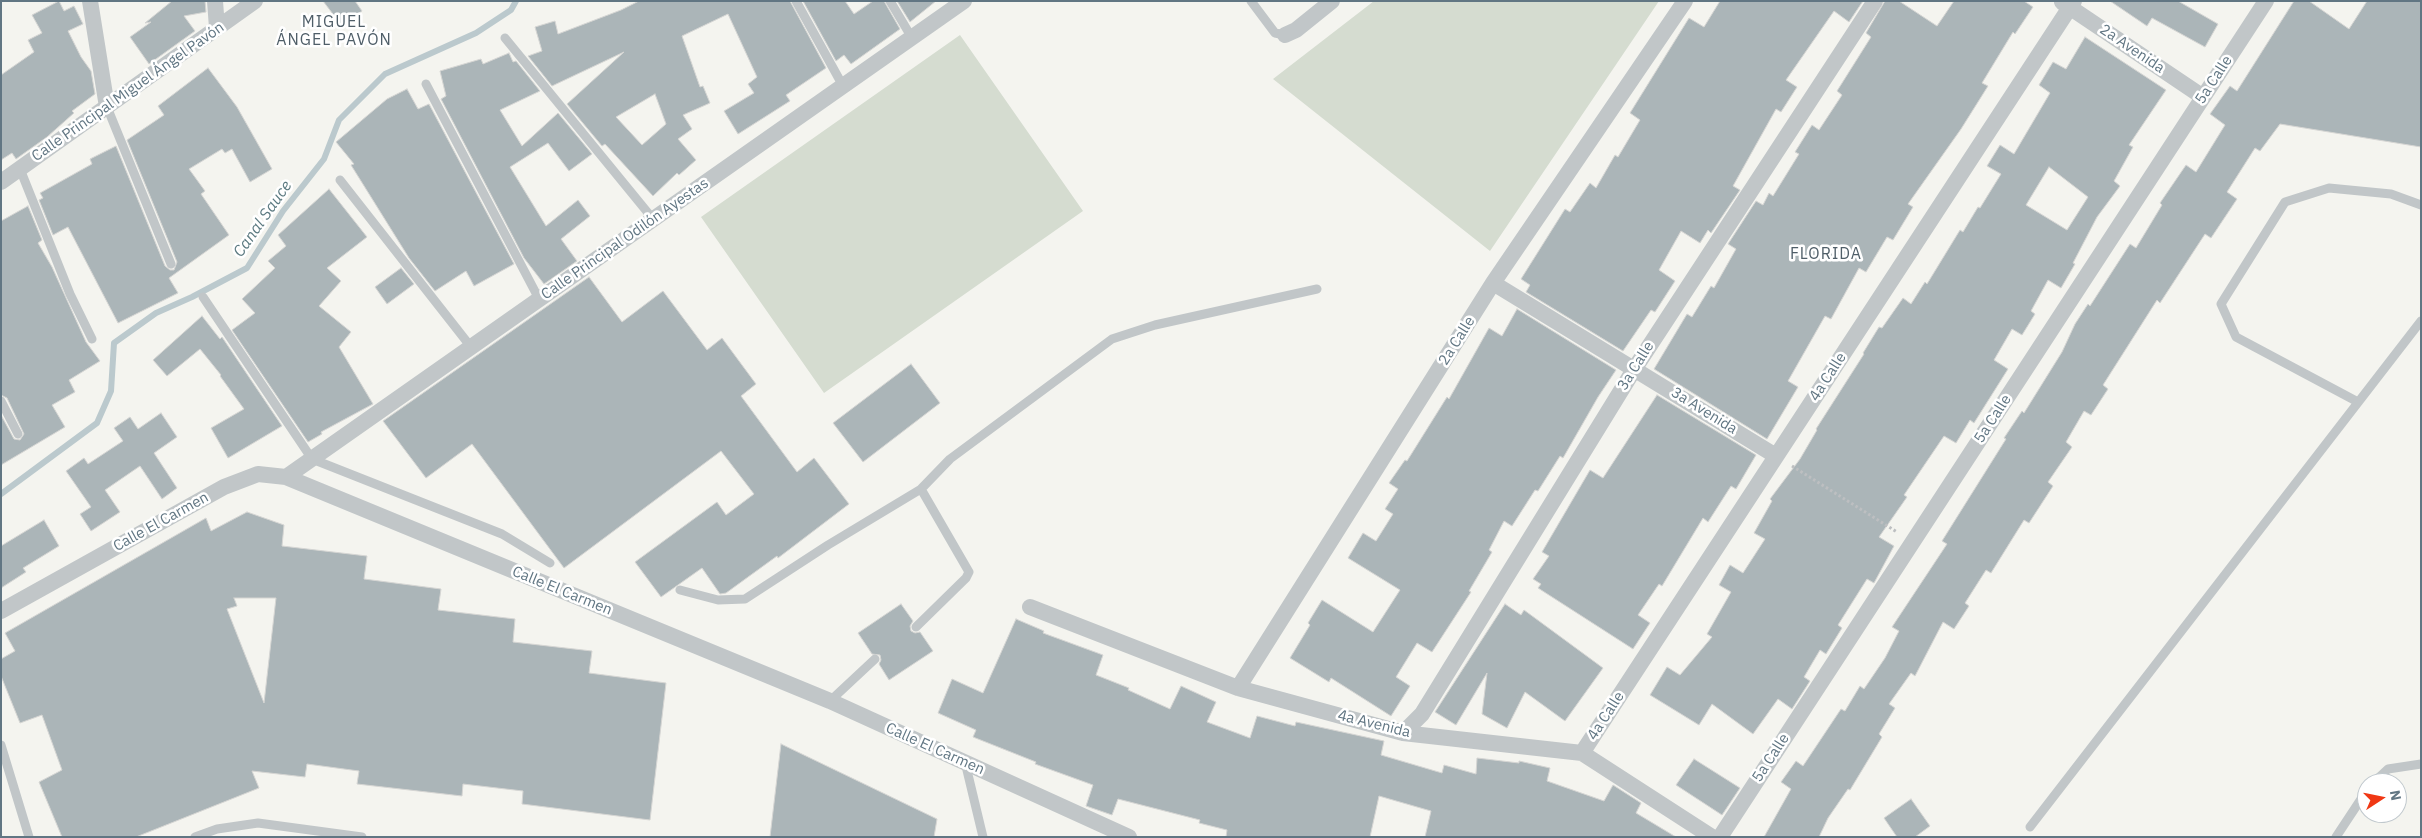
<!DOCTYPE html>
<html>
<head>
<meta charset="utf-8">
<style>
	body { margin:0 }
	#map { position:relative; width:2422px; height:838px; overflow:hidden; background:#f4f4ef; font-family:"IBM Plex Sans",sans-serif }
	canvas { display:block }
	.frame { position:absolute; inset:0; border:2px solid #617683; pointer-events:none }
	.north { position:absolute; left:2357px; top:773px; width:50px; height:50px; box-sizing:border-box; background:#fff; border:1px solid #c0c8cd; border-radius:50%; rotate:79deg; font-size:14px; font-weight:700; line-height:20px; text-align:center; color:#617683 }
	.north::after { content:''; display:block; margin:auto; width:18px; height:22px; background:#f03814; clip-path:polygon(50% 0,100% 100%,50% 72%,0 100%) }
</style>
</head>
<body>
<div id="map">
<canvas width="2422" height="838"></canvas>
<div class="frame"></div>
<div class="north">N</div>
</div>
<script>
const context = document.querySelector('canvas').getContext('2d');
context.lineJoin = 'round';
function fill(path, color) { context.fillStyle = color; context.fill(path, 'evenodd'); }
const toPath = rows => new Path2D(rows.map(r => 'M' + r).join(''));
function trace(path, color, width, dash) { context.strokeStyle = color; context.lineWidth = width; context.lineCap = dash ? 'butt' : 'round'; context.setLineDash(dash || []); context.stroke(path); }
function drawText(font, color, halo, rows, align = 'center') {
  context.font = font + ' "IBM Plex Sans",sans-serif'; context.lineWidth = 5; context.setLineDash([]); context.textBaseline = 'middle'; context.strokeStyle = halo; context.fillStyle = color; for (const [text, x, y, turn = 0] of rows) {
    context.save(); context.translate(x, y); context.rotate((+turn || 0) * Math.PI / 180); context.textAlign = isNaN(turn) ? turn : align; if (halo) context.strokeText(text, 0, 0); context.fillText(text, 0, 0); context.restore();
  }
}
const green = toPath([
	[1374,1,1659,1,1490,251,1273,79],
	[960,35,1083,211,824,393,701,217]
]);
const stream = toPath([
	[1,494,97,423,111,391,114,343,156,313,192,297,247,268,283,211,324,159,339,120,385,74,476,33,511,10,516,1]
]);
const building = toPath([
	[59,1,64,11,74,6,83,24,68,31,81,57,91,71,95,94,72,111,74,113,47,137,16,159,12,153,1,160,1,75,34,52,28,40,42,33,32,15,59,1],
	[172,1,205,1,206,12,184,16,195,31,149,64,130,37,151,22,145,23,172,1],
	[323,1,355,1,362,11,342,26,323,1],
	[639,1,790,1,826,68,786,95,790,101,738,134,724,111,754,93,748,84,757,77,728,14,682,36,700,87,703,86,710,103,683,115,692,129,678,139,696,160,679,175,677,173,653,196,605,144,602,146,567,104,624,52,552,86,528,56,542,51,535,27,555,21,558,34,621,10,639,1],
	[655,94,666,124,642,145,616,117,655,94],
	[803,1,845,1,854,14,873,1,884,1,900,29,851,64,844,55,836,61,803,1],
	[897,1,936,1,910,22,897,1],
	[1720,1,1863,1,1849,22,1834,11,1786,80,1797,87,1781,112,1776,109,1733,186,1740,190,1711,233,1708,230,1700,243,1681,231,1659,270,1675,281,1655,312,1651,310,1623,351,1526,292,1530,285,1521,279,1565,209,1570,212,1590,183,1596,188,1615,155,1618,157,1640,120,1630,113,1689,18,1704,27,1720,1],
	[1885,1,1899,1,1937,26,1954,1,2024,1,2033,7,2015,34,2013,32,1982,83,1988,86,1961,129,1908,204,1913,207,1893,240,1887,237,1866,272,1859,268,1831,319,1825,316,1788,381,1798,387,1767,439,1654,369,1687,314,1692,317,1711,286,1714,288,1736,249,1728,244,1756,201,1763,205,1769,193,1773,196,1799,154,1795,152,1812,125,1819,130,1842,95,1837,91,1871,37,1866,33,1885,1],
	[2110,1,2178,1,2218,24,2205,47,2152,18,2147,26,2110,1],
	[2294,1,2309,1,2349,29,2367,1,2421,1,2421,147,2280,124,2260,151,2255,148,2227,192,2237,199,2211,238,2205,234,2160,303,2157,300,2103,385,2108,389,2091,415,2084,411,2066,442,2072,447,2048,482,2053,486,2029,523,2024,520,1991,573,1986,570,1965,603,1969,606,1954,629,1943,622,1915,676,1911,673,1889,704,1895,708,1879,734,1882,737,1850,790,1848,789,1828,818,1819,837,1764,837,1791,789,1781,782,1796,761,1803,766,1841,709,1845,711,1860,686,1864,689,1885,658,1899,631,1892,627,1947,544,1942,541,2006,439,2004,438,2022,411,2024,413,2062,352,2075,324,2088,304,2090,306,2130,244,2136,248,2162,205,2160,203,2186,165,2196,172,2225,125,2210,114,2230,86,2237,91,2294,1],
	[2085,37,2166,90,2129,145,2133,147,2114,181,2120,186,2097,217,2073,263,2075,264,2061,288,2048,280,2031,311,2035,314,2022,335,2012,329,1994,360,2008,369,1974,423,1970,420,1956,443,1944,436,1904,495,1907,497,1879,537,1894,546,1874,583,1867,579,1838,625,1842,628,1826,654,1820,650,1804,677,1810,681,1792,709,1778,699,1753,734,1712,704,1699,725,1650,695,1667,667,1680,675,1712,637,1707,634,1731,592,1719,585,1730,565,1743,573,1765,539,1754,533,1772,501,1770,499,1800,459,1817,430,1816,429,1864,354,1863,353,1879,327,1882,328,1903,298,1911,304,1925,282,1927,284,1960,230,1963,232,1978,207,1980,208,2001,174,1987,166,2000,145,2014,154,2050,93,2039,85,2053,62,2066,69,2085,37],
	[2049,167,2088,197,2067,230,2026,205,2049,167],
	[509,53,513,62,516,61,540,91,500,110,522,146,558,113,592,154,569,171,548,143,510,167,546,226,578,200,590,216,561,239,577,261,544,284,524,258,441,99,446,96,440,71,481,59,483,64,509,53],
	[208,68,237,107,272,169,250,182,232,149,225,153,222,149,189,169,205,191,201,194,229,235,169,278,178,293,118,323,68,227,53,235,39,200,43,198,40,193,92,164,90,159,116,146,165,266,170,270,174,270,177,262,127,140,164,115,158,106,208,68],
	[407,89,418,109,429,104,514,264,474,286,466,271,435,291,409,258,351,165,354,164,336,142,387,99,407,89],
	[329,189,367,237,327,268,341,281,319,306,351,332,339,347,373,404,321,432,322,434,308,442,232,330,255,313,242,299,275,268,268,261,286,246,278,235,329,189],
	[28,206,42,240,38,243,52,267,86,342,100,361,69,380,75,392,52,405,65,427,1,465,1,415,14,439,20,440,24,434,7,398,1,395,1,221,28,206],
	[401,268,414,284,387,304,375,287,401,268],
	[589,277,622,322,663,291,707,350,722,338,756,384,741,396,797,472,814,458,849,504,778,558,777,556,726,593,720,594,702,568,661,597,635,562,717,502,726,515,754,494,721,451,564,568,472,444,426,478,383,421,589,277],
	[1517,309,1616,370,1598,397,1563,458,1560,456,1538,491,1535,490,1512,526,1504,521,1489,550,1492,552,1469,591,1471,592,1432,652,1417,643,1396,677,1410,686,1391,716,1331,678,1329,682,1290,658,1310,625,1308,623,1322,600,1373,632,1400,590,1348,558,1363,533,1376,541,1393,514,1385,509,1398,489,1389,483,1405,460,1407,461,1447,397,1449,399,1489,328,1502,336,1517,309],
	[202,316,220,339,222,337,282,426,228,458,211,428,244,409,220,376,221,375,200,349,167,376,153,360,202,316],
	[911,364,940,403,863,462,833,423,911,364],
	[1657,395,1756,455,1736,489,1731,486,1708,522,1703,518,1662,586,1659,584,1638,615,1650,623,1633,649,1538,588,1541,584,1533,579,1549,556,1542,552,1590,470,1603,478,1657,395],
	[161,413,177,437,154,453,177,488,162,499,140,466,105,490,120,512,91,531,80,514,91,507,66,471,84,458,88,464,123,441,114,428,130,417,138,429,161,413],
	[247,512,284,525,282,546,367,556,364,579,441,589,438,610,515,619,513,642,592,651,589,673,666,683,650,820,522,804,523,791,463,784,462,796,357,784,359,771,307,764,305,777,252,771,259,788,136,837,62,837,39,782,62,770,42,715,20,723,1,676,1,659,15,651,5,633,206,518,211,531,247,512],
	[234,598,276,598,264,703,227,609,237,606,234,598],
	[44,520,59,546,23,568,26,572,1,588,1,546,44,520],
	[901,604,913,621,910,626,911,631,915,633,920,632,933,651,889,680,879,664,881,660,880,655,872,654,858,633,901,604],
	[1505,604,1521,615,1524,610,1603,668,1565,721,1525,692,1507,728,1482,714,1487,673,1456,725,1435,712,1505,604],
	[1016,619,1044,631,1043,633,1103,655,1096,675,1129,688,1128,690,1170,709,1181,686,1216,702,1207,722,1250,738,1257,716,1295,726,1296,722,1384,741,1381,755,1442,773,1444,765,1476,774,1477,758,1519,763,1519,761,1550,768,1547,781,1604,801,1613,785,1641,803,1636,813,1676,837,1425,837,1431,811,1379,796,1370,837,1226,837,1227,830,1199,823,1200,820,1118,799,1112,815,1086,806,1093,785,1035,764,1036,762,973,737,976,730,938,713,952,679,983,693,1016,619],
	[781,744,937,819,934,837,770,837,781,744],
	[1694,759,1740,788,1722,815,1676,785,1694,759],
	[1911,799,1930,826,1915,837,1897,837,1884,818,1911,799]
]);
const path = toPath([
	[1792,466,1897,532]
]);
const lane = toPath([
	[796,1,843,86],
	[890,1,912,38],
	[1251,1,1275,33,1285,35],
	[505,38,653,219],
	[426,84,539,299],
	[107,107,171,264],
	[20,169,70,294,92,339],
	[340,180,471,347],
	[203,297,312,459,502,534,550,563],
	[1,401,18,434],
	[2358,402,2236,337,2221,304,2285,202,2329,188,2391,194,2421,205],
	[680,590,718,600,745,599,828,545,921,489],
	[916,627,966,578,969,572,921,489,950,459,1112,339,1155,325,1317,289],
	[830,701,875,659],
	[1,745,29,837],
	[965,762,983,837],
	[2373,783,2388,769,2421,764],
	[2030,827,2421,321],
	[195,837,217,829,258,823,362,837],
	[2336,837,2367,790]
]);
const street = toPath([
	[90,1,107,107],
	[215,1,217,28],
	[2062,2,2203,97],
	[1285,35,1296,30,1332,1],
	[1,182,255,1],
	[1493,283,1776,456],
	[286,477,964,1],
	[1030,607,1238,688,1403,733,1582,753,1712,837],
	[1,611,224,487,258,474,286,477,830,701,1129,837],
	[1238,688,1493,283,1685,1],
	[1403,733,1422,714,1635,368,1875,1],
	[1582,753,2074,1],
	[1720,837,2266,1]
]);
const streetNames = [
	["2a Avenida",2132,49,34],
	["5a Calle",2214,80,-57],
	["Calle Principal Miguel Ángel Pavón",128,92,-35],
	["Calle Principal Odilón Ayestas",625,239,-35],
	["2a Calle",1457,341,-58],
	["3a Calle",1636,366,-58],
	["4a Calle",1828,377,-57],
	["3a Avenida",1704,411,32],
	["5a Calle",1993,419,-57],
	["Calle El Carmen",161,522,-29],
	["Calle El Carmen",562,591,22],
	["4a Calle",1606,716,-57],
	["4a Avenida",1374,724,14],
	["Calle El Carmen",935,749,24],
	["5a Calle",1771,758,-57]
];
const neighbourhoodNames = [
	["MIGUEL",334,22],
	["ÁNGEL PAVÓN",334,40],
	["FLORIDA",1826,254]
];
const waterNames = [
	["Canal Sauce",263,219,-55]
];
fill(green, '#d5dcd0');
trace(stream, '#bbc9cd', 6);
fill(building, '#abb5b8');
trace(building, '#d5d5d3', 1);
trace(path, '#bdbfc1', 3, [2.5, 2.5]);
trace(lane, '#c1c6c8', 9);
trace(street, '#c1c6c8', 16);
drawText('15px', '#617683', '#fff', streetNames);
context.letterSpacing = '1px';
drawText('16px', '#4f5e68', '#fff', neighbourhoodNames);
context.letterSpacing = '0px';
drawText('italic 16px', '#5c7a81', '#fff', waterNames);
</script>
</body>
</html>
